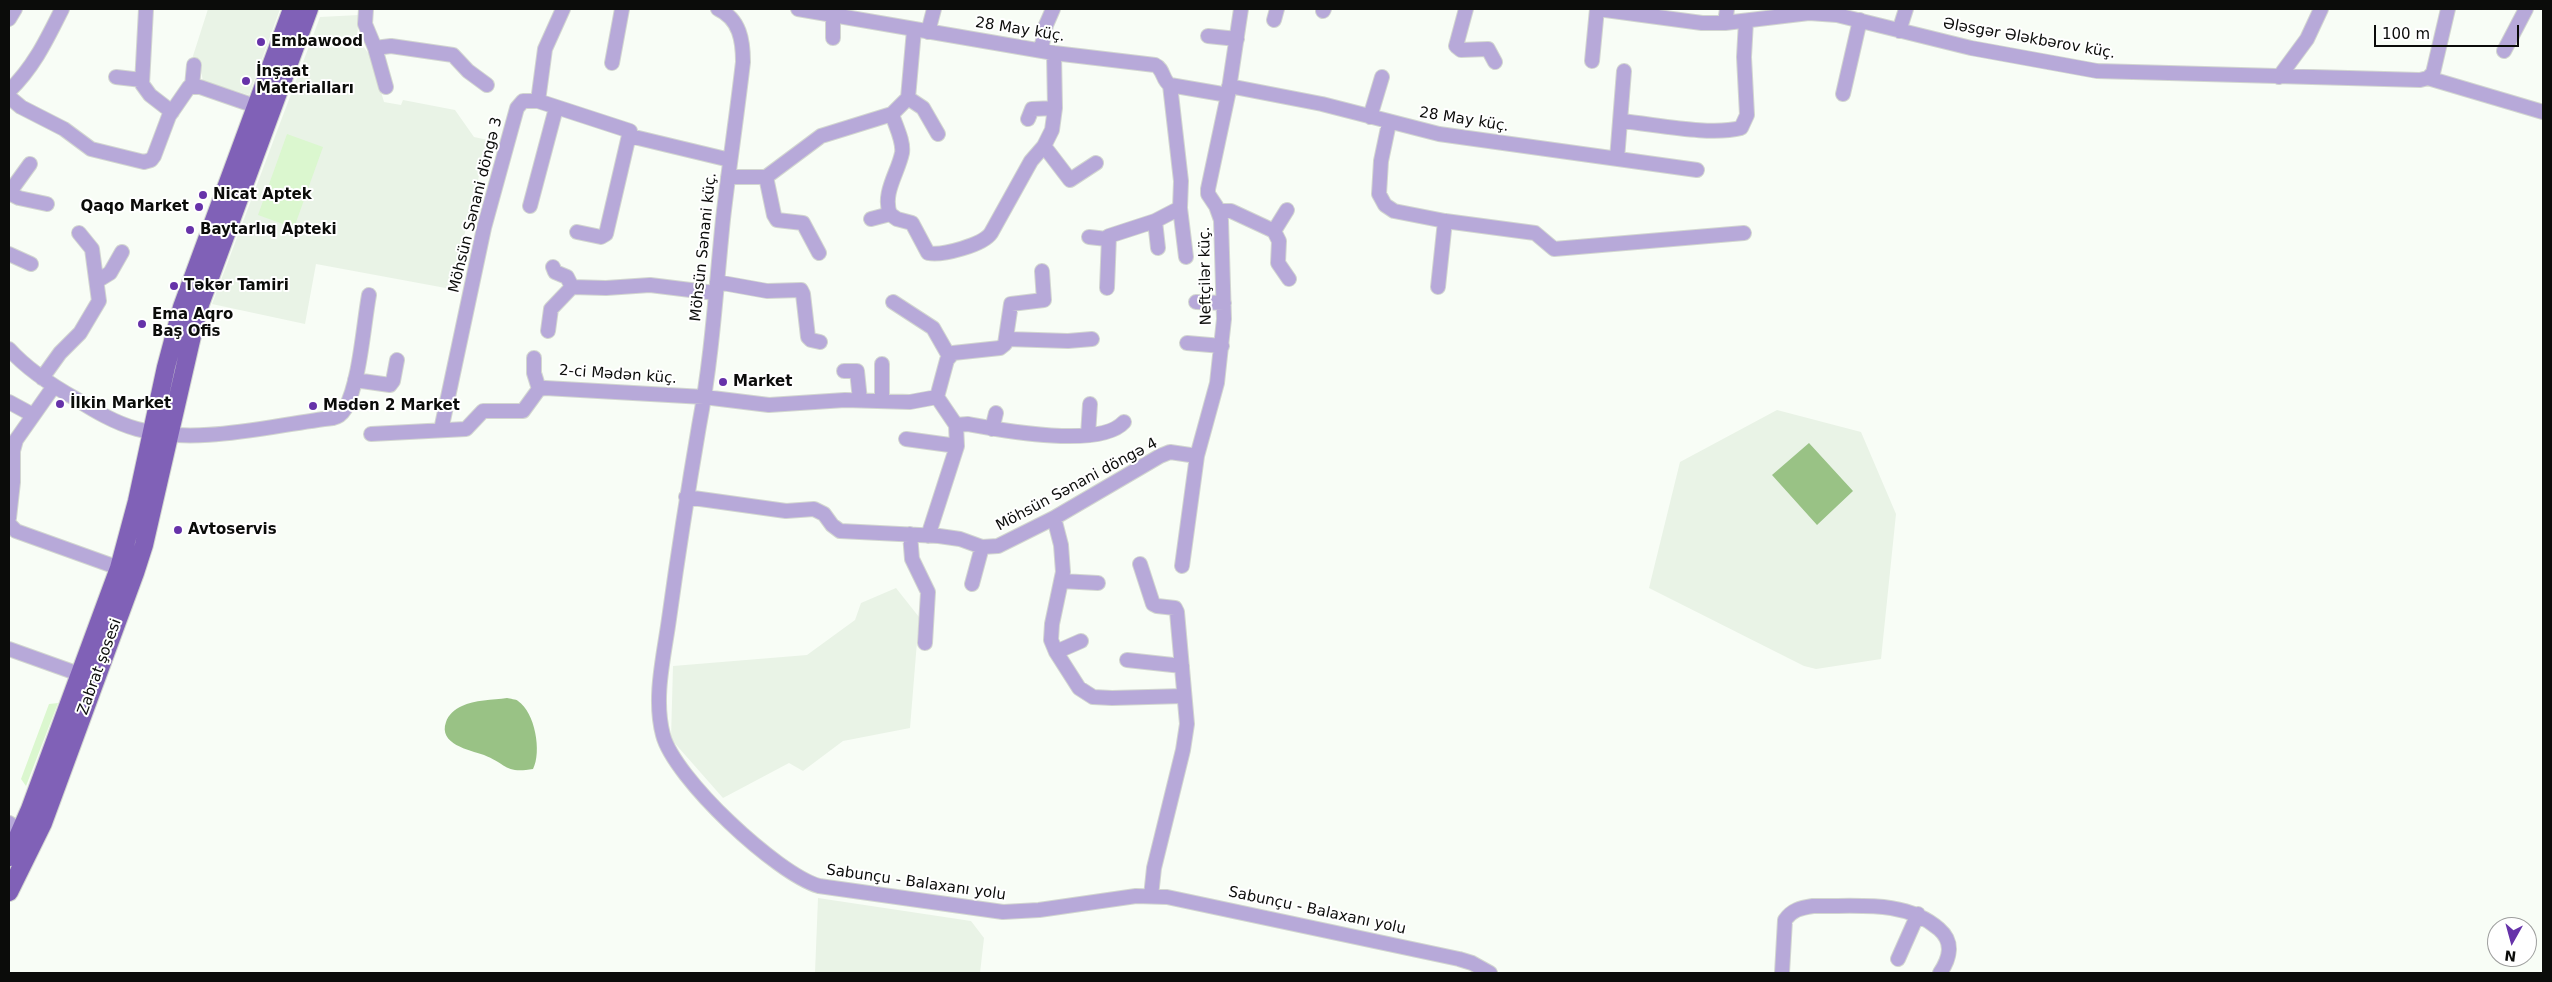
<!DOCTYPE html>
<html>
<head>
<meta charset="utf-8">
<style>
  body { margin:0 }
  #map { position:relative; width:2552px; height:982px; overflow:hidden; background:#f8fdf6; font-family:"DejaVu Sans",sans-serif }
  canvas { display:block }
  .frame { position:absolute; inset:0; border:10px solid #0b0c0a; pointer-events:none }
  .north { position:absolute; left:2487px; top:917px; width:50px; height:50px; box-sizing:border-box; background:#fff; border:1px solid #9d9e9d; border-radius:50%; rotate:187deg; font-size:14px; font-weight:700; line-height:20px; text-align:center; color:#0b0c0a }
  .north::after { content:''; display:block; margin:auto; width:18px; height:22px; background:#6632a9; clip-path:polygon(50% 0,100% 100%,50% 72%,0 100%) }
  .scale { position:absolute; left:2374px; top:25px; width:145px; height:22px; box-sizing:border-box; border:2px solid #0b0c0a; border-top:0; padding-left:6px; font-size:15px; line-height:18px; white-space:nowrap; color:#0b0c0a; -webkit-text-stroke:4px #fff; paint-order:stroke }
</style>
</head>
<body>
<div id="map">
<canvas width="2552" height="982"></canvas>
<div class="frame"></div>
<div class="north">N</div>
<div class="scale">100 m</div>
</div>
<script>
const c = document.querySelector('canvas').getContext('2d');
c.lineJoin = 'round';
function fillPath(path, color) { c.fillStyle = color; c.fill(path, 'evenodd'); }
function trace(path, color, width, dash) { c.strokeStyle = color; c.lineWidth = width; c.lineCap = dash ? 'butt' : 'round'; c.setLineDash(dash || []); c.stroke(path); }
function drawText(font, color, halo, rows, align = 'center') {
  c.font = font + ' "DejaVu Sans",sans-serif'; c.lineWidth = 4; c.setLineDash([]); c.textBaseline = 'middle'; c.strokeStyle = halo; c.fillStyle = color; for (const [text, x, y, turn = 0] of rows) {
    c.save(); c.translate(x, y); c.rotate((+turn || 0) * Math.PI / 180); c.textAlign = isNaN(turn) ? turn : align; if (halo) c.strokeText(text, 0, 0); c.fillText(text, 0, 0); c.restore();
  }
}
fillPath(new Path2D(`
  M208 9H280L249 95 203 81 199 61 192 59Z
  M359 15 357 38 371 57 384 102 401 105 403 100 455 110 474 137 488 140 451 289 316 264 305 324 212 304 320 17Z
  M1777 410 1861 432 1896 514 1881 659 1816 669 1804 666 1649 588 1680 462Z
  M896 588 919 617 910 728 843 741 803 771 789 763 723 798 671 739 673 666 807 655 855 620 861 603Z
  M818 898 971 921 984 938 980 973H815Z`), '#e9f3e6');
fillPath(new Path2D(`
  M287 134 323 147 294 228 258 215Z
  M58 703 26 786 21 779 49 704Z`), '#dbf7cf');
fillPath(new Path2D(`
  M1809 443 1853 491 1817 525 1772 475Z
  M507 698C510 699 516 699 518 701 535 712 542 752 533 769 505 774 507 764 484 755 469 750 438 744 446 722 448 715 455 709 462 706 474 700 493 700 507 698Z`), '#99c285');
const minor = new Path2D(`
  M146 9 142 84 150 95 172 112
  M366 9 365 24 375 48 391 46 453 55 468 71 487 85
  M718 9C740 19 743 41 743 62 737 114 729 167 723 219 716 288 712 358 699 426 688 490 678 554 669 619 664 656 653 698 663 735 674 778 777 874 819 886L1003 912 1039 910 1136 896 1167 897 1459 959 1472 963 1490 973
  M798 9 1054 53 1155 65C1164 69 1162 80 1170 85L1228 95
  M1466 9 1456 46 1461 50 1488 49 1495 62
  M1598 9 1702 23H1725L1809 13 1837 15 1971 48 2097 71 2420 80 2428 78 2433 73 2448 9
  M1323 11 1324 9
  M833 15V38
  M9 19 15 9
  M1274 20 1277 9
  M1725 23 1727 9
  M1899 31 1906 9
  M928 32 934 9
  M1208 36 1237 39
  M375 48 386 87
  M1041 50 1046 25 1053 9
  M2504 51 2526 9
  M1592 61 1597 9
  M612 63 622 9
  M116 77 142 80
  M2279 77 2307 39 2321 9
  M2428 78 2543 112
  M192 86 194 65
  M1229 86 1322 104 1439 134 1697 170
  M9 91C34 67 47 39 62 9
  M1843 94 1860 20
  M9 97 21 107 64 129 91 149 144 162 151 160 154 156 169 116 189 87H200L255 106
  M908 98 923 108 938 134
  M538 101 630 131 606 234 601 237 577 232
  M892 114 908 98 914 30
  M1370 117 1382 77
  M1028 119 1032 109 1055 108
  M1621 121C1655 124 1709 136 1741 128L1747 115 1744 57 1746 21
  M1389 123 1381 161 1379 194 1385 205 1394 211 1445 221 1535 233 1554 249 1744 233
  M630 136 730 160
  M1044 146 1070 180 1096 163
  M1617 159 1624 71
  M728 177H766L821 136 892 114C895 125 904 141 902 153 898 173 882 193 890 214L897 219 912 223 928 253C942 256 983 245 991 233L1031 161 1044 146 1052 130 1055 108 1054 53
  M766 177 774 215 777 220 803 223 819 253
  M9 193 19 198 47 204
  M9 193 30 164
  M530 206 556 108
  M1180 208 1186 257
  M1219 211H1231L1274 231 1279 241 1278 263 1289 279
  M871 219 890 214
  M1155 221 1158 248
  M1274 231 1287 210
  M1089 237 1107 239
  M9 254 31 264
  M553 267 555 272 567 277 572 287
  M97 281 110 273 122 252
  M717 282 767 291 801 290 803 294 808 337 811 340 820 342
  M1438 287 1445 221
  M1107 288 1109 236 1155 221 1180 208 1181 181 1170 85
  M893 302 933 328 949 356
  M1196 302 1224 303
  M548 331 551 309 572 287 606 288 650 285 715 293
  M1007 339 1068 341 1092 339
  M1187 343 1222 346
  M9 349C28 370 51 385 76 399 95 411 115 423 137 429 198 446 271 425 333 418 339 417 342 414 345 409 360 381 363 328 369 295
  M534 358V373L539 389
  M882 364V401
  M844 371H857L860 400
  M42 378 60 353 80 333 99 301 92 249 79 233
  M355 380 390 385 393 381 397 360
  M9 402 33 415
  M956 425 968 424C1001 430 1100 449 1124 422
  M992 429 996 413
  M441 430 484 228 517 108 523 101H538L545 49 563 9
  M371 434 466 429 483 411H523L539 389 545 388 704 397 769 405 845 400 910 402 937 397
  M1088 435 1090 404
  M906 439 957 446
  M686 497 786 511 814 509 824 514 832 525 840 531 939 536 960 539 982 547 998 546 1054 518 1160 456 1170 452 1197 456
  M9 518 13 482V451L16 440 54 386
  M1054 518 1061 545 1063 572 1052 624 1051 640 1056 652 1079 688 1093 697 1112 698 1184 696
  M9 524 16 531 119 568
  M910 534 912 559 928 592 925 643
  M928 536 957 446 956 425 937 397 947 360 953 353 1000 348 1005 344 1011 304 1044 300 1042 271
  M1140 564 1153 604 1157 606 1175 608 1177 612 1187 724 1183 750 1154 868 1151 896
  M1182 566 1197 456 1217 383 1224 319 1221 220 1216 206 1208 194V189L1228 95 1241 9
  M1061 581 1098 583
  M972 584 982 547
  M9 649 79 674
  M1056 652 1081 641
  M1127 660 1182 666
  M9 823 21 831
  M1898 959 1918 914
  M1782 973 1785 920C1792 910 1800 908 1813 906 1855 907 1905 899 1939 929 1954 942 1950 958 1940 973`);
const major = new Path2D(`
  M9 857 30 809 119 568 137 501 166 367 182 307 292 9
  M9 892 43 823 135 573 144 545 198 310 309 9`);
trace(minor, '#d2d6d0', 16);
trace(major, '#d2d6d0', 20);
trace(minor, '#b7a9d9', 14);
trace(major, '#8061b7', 18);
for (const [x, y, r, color] of [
  [261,42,5,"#6632a9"],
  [246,81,5,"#6632a9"],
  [203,195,5,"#6632a9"],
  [199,207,5,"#6632a9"],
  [190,230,5,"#6632a9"],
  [174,286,5,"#6632a9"],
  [142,324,5,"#6632a9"],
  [723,382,5,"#6632a9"],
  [60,404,5,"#6632a9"],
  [313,406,5,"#6632a9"],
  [178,530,5,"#6632a9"]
]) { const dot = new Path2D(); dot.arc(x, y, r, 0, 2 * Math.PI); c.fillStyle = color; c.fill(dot); trace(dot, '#fff', 2); }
drawText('15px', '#0b0c0a', '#fff', [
  ["28 May küç.",1020,30,9],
  ["Ələsgər Ələkbərov küç.",2029,39,10],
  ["28 May küç.",1464,120,9],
  ["Möhsün Sənani döngə 3",476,205,-76],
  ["Möhsün Sənani küç.",704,247,-84],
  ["Neftçilər küç.",1206,276,-91],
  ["2-ci Mədən küç.",618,375,4],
  ["Möhsün Sənani döngə 4",1077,485,-28],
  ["Zabrat şosesi",100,667,-70],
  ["Sabunçu - Balaxanı yolu",916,883,8],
  ["Sabunçu - Balaxanı yolu",1317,911,12]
]);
drawText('bold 15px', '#0b0c0a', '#fff', [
  ["Embawood",271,42],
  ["İnşaat",256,72],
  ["Materialları",256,89],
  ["Nicat Aptek",213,195],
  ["Qaqo Market",189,207,"right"],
  ["Baytarlıq Apteki",200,230],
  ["Təkər Tamiri",184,286],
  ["Ema Aqro",152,315],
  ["Baş Ofis",152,332],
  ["Market",733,382],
  ["İlkin Market",70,404],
  ["Mədən 2 Market",323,406],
  ["Avtoservis",188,530]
], 'left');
</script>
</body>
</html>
